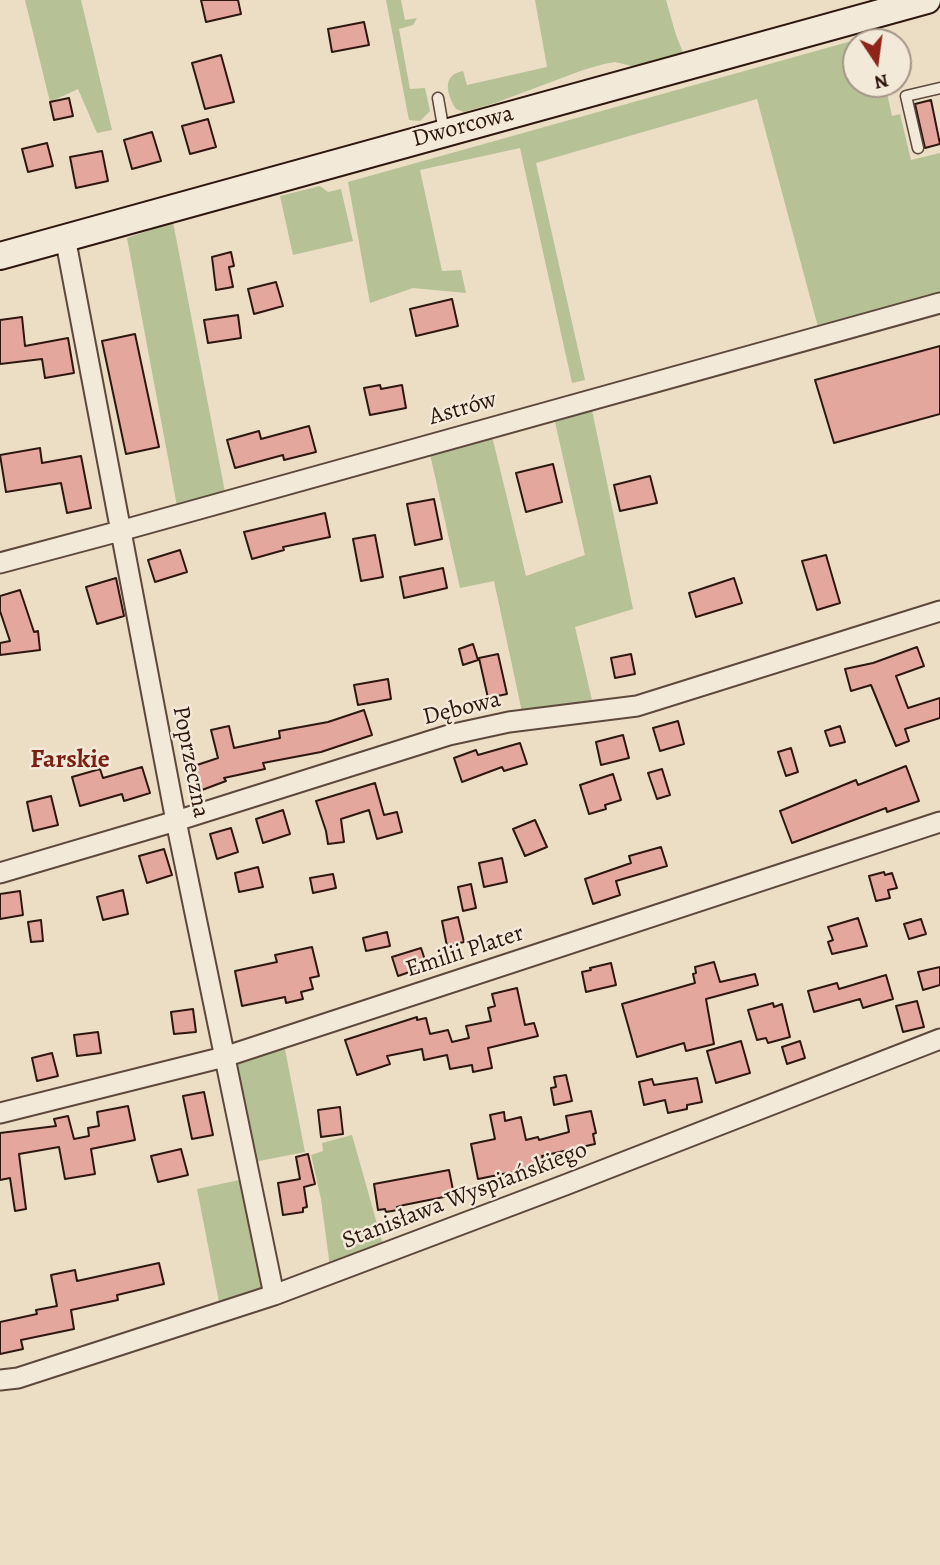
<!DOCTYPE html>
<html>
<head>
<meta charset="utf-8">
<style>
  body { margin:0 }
  #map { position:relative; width:940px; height:1565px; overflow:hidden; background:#ecddc5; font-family:Alegreya,serif }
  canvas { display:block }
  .north { position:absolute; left:842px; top:28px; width:70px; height:70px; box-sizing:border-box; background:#f3e9d9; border:2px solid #a49588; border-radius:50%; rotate:167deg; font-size:19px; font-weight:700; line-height:28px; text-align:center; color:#2d170f }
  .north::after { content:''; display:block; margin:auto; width:24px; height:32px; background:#8f2418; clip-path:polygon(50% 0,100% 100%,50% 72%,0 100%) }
</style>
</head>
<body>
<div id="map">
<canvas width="940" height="1565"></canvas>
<div class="north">N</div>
</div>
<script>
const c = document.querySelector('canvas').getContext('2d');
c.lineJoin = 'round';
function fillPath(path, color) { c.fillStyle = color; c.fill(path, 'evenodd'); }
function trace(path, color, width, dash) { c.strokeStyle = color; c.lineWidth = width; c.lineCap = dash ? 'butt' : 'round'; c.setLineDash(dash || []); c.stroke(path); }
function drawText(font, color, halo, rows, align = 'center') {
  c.font = font + ' Alegreya,serif'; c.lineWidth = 5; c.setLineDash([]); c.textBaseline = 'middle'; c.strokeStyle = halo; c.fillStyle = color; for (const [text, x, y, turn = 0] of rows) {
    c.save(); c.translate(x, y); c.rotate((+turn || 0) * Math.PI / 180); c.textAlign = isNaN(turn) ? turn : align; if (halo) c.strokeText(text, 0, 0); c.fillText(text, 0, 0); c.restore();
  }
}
fillPath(new Path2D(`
  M25 0H81L112 130 97 133 78 89 50 102Z
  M386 0H401L405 20 417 18 413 25 399 29 410 89 425 88 430 111 420 121 409 120Z
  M535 0H666L676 35 684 55 636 67 615 62 604 64 583 70 495 103 464 112 456 109C447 95 441 75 463 71L467 85 547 67Z
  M873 35 875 42H856V84H885L892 116 900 114 911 160 940 153V296L818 327 757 99 536 163 585 380 572 383 520 148 420 170 442 271 461 270 466 293 413 288 370 303 348 182Z
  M320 186 328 192 341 189 353 241 293 255 280 196Z
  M173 222 225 492 177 506 127 238Z
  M592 410 633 609 575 627 592 700 522 712 494 581 460 588 430 454 491 432 526 576 585 555 555 422Z
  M284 1044 305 1152 254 1162 236 1069 238 1060Z
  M352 1135 385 1252 330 1267 321 1199 311 1155 323 1151 322 1143Z
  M244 1179 268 1293 220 1307 197 1189Z`), '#b6c196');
const building = new Path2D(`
  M201 0H238L241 14 206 22Z
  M364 22 369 45 332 52 328 29Z
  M221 55 234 102 205 109 192 63Z
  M69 98 73 116 54 120 50 102Z
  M931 100 940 144 925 148 915 104Z
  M208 119 216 147 190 154 182 126Z
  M152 132 161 161 132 169 124 140Z
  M47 143 53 166 28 172 22 149Z
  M102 151 108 181 76 188 70 157Z
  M231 252 234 266 229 267 233 287 216 290 212 257Z
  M276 282 283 306 254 314 248 289Z
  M452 299 458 326 416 336 410 309Z
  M238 315 241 338 208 343 204 320Z
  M22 317 25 346 68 338 74 373 45 378 42 359 0 364V320Z
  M135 334 159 447 126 454 102 341Z
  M940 346V414L834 443 815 380Z
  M380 385 381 389 402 385 406 408 370 415 364 388Z
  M309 426 316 452 284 460 283 455 235 468 227 440 259 431 261 439Z
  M40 448 42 463 81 456 91 508 67 513 61 483 6 492 0 455Z
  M553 464 562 502 526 512 516 473Z
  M650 476 657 503 620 511 614 485Z
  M434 499 442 539 415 545 407 504Z
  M325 513 330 537 283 547 284 550 252 559 244 532Z
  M375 535 383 577 361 581 353 539Z
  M180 550 187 572 155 582 148 560Z
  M826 555 840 603 817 610 802 561Z
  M443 568 447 588 404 598 400 577Z
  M116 578 124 616 97 624 86 587Z
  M734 578 742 603 696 617 689 593Z
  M20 590 34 632 38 631 40 650 0 655V643L10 641 0 611V596Z
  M473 644 478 660 463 665 459 649Z
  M917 647 924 666 896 676 908 708 940 698V718L905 729 909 741 896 746 871 685 851 691 845 669 873 663Z
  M498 654 507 694 488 698 479 658Z
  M631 654 635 674 615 678 611 658Z
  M388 679 391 699 358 705 354 685Z
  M364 710 372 735 321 752 263 763 265 769 224 778 226 781 202 790 194 766 218 758 211 730 229 726 234 748 280 738 279 731 328 722Z
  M678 721 684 744 660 751 653 728Z
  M840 726 845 742 830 746 825 731Z
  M623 735 629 758 601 765 596 742Z
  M520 743 527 764 504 771 502 767 462 782 454 758 476 750 478 755Z
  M791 748 798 772 786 776 778 752Z
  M906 766 919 801 887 812 886 808 792 843 780 811 856 780 858 785Z
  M142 767 150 793 124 801 122 794 80 806 72 777 100 769 103 778Z
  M662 769 670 795 657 799 648 773Z
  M613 774 621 800 605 805 606 809 589 814 580 785Z
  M375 783 384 815 397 812 402 832 377 839 369 810 341 819 344 842 328 844 326 831 316 801Z
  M51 796 58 825 33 831 27 802Z
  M283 810 290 834 263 843 256 819Z
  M535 820 547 847 525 856 513 829Z
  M231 828 238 852 217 859 210 834Z
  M661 847 667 866 616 881 620 895 593 904 585 879 631 863 629 856Z
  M164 849 172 875 147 883 139 856Z
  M502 858 507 882 484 887 479 863Z
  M258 867 263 887 239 892 235 873Z
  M884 872 885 875 892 873 897 888 888 890 890 898 876 901 869 876Z
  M333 874 336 888 313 893 310 878Z
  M471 884 476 908 463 911 458 887Z
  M123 890 128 914 103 920 97 897Z
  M20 891 23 915 0 919V894Z
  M458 917 464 942 447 946 442 921Z
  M858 918 867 946 832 954 828 942 833 940 828 927Z
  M921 919 926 934 909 939 904 924Z
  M41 920 43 941 31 942 28 922Z
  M387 932 390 946 366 951 363 938Z
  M312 947 319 976 310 978 313 989 301 992 303 999 286 1003 285 997 242 1006 235 971 277 962 275 955Z
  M421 948 427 966 398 976 392 957Z
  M714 962 720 982 755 974 758 985 706 999 714 1044 686 1051 684 1043 637 1057 622 1004 695 983 693 974 696 973 695 967Z
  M611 963 616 985 586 992 582 972 591 970 590 968Z
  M940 967V985L923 990 918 972Z
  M886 975 893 999 863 1008 860 999 814 1012 808 991 837 983 839 989Z
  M517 988 525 1025 534 1023 538 1036 488 1048 492 1068 473 1072 472 1065 450 1069 447 1055 424 1060 422 1049 387 1056 390 1064 357 1075 345 1040 417 1017V1020L426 1018 430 1034 448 1030 452 1042 469 1038 466 1026 491 1021 488 1008 495 1006 492 994Z
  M917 1001 924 1027 903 1032 896 1006Z
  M773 1003 774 1007 782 1004 790 1037 768 1043 766 1038 757 1040 748 1010Z
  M193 1009 196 1032 174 1034 171 1012Z
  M98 1032 101 1053 77 1056 74 1035Z
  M741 1041 750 1073 716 1083 707 1051Z
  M800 1041 805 1058 787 1064 782 1047Z
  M52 1053 58 1076 37 1081 32 1058Z
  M566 1075 572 1101 554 1105 551 1088 556 1087 554 1077Z
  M697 1078 702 1102 687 1105V1109L668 1113 665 1100 644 1105 639 1082 652 1079 654 1085Z
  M204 1092 213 1135 192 1139 183 1096Z
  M128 1106 135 1140 91 1149 95 1174 65 1179 59 1147 19 1154 26 1209 15 1211 10 1178 0 1180V1133L56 1126 54 1119 68 1116 74 1139 89 1136 88 1128 99 1126 97 1112Z
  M340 1107 343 1134 321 1137 318 1110Z
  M591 1111 596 1133 593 1134 595 1144 542 1156 544 1163 518 1171 478 1179 471 1144 495 1139 490 1115 504 1112 505 1121 521 1117 526 1140 538 1137 539 1140 569 1132 566 1116Z
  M181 1149 188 1175 158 1182 151 1156Z
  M308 1154 315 1184 304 1187 307 1207 303 1208V1212L283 1215 278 1183 300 1179 296 1157Z
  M449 1170 454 1195 404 1205 397 1207 398 1210 386 1212 385 1209 378 1210 374 1184Z
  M159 1263 164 1284 117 1295 118 1300 71 1310 74 1329 21 1340 23 1349 0 1354V1322L37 1314 36 1310 57 1306 51 1275 75 1270 77 1281Z`);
fillPath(building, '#e4a79d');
trace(building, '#2d170f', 2);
const service = new Path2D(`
  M438 98 444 132
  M918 148 906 96 940 88`);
const minor = new Path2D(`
  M65 237 176 821 274 1295
  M0 563 120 531 940 303
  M0 873 176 821 449 735 509 722 637 706 940 611
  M0 1113 224 1057 940 822
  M0 1380 18 1378 274 1295 565 1185 940 1039`);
const secondary = new Path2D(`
  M0 256 927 0`);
trace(service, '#5d483c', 13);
trace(minor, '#5d483c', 23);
trace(secondary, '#2d170f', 30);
trace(service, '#f3e9d9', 10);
trace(minor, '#f3e9d9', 19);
trace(secondary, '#f3e9d9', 26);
drawText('24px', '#2d170f', '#f3e9d9', [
  ["Dworcowa",463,127,-15],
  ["Astrów",463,409,-16],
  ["Dębowa",462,709,-14],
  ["Poprzeczna",190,762,79],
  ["Emilii Plater",465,952,-18],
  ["Stanisława Wyspiańskiego",465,1196,-21]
]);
drawText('bold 26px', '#7a1f14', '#f3e9d9', [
  ["Farskie",70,761]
]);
</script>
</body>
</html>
